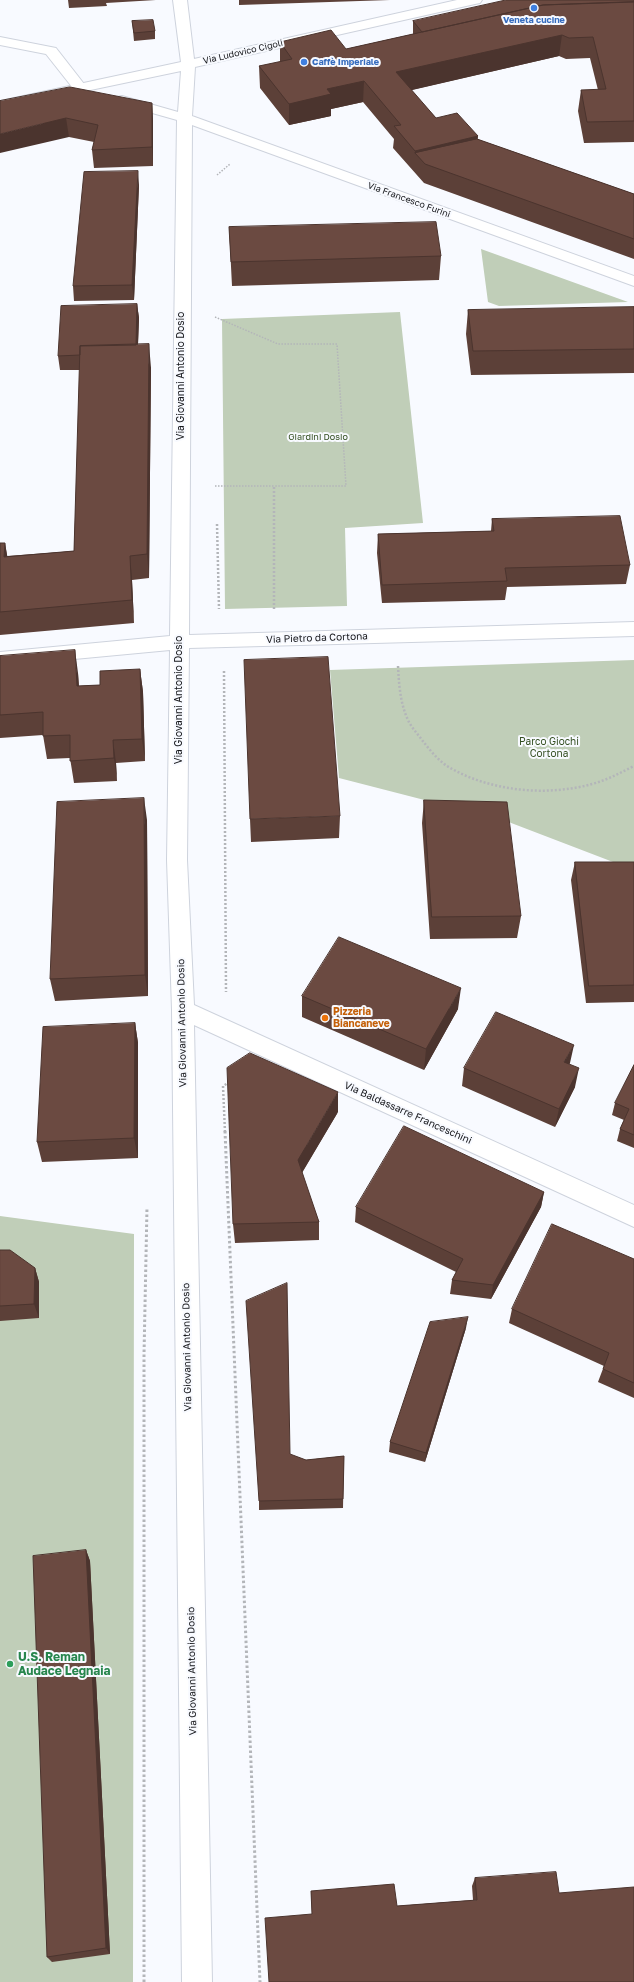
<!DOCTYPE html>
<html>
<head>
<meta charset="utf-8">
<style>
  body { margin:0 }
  canvas { display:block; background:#f8faff }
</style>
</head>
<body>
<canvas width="634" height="1982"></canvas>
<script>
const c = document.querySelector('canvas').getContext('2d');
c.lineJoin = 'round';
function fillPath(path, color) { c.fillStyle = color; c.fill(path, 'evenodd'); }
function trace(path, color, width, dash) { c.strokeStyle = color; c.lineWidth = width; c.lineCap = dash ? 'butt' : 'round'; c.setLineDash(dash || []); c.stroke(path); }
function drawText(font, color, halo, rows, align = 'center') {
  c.font = font + ' "Golos Text",sans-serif'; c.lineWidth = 4; c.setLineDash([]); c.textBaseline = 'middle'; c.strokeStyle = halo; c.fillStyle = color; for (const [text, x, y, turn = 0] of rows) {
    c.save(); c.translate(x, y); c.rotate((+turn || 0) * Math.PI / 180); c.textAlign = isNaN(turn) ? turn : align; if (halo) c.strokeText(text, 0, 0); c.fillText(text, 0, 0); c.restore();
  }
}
fillPath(new Path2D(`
  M481 249 628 302 499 306 488 302Z
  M400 312 423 523 345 528 347 606 225 609 222 319Z
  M634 660V870L506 821 339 778 330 670Z
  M0 1216 134 1234 133 1982H0Z`), '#c0ceb8');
const service = new Path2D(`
  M0 37 56 48 88 89 86 92H76L46 54 0 45Z`);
const minor = new Path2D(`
  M173 0H187L194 59 457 0H482L480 3 475 4 195 67 192 116 634 276V286L192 125 189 635 634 622V636L189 648 187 860 194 1005 634 1205V1227L194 1025 212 1982H182L172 1010 167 860 170 650 0 666V652L170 636 177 120 117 103 115 100 117 97 122 96 178 112 181 71 0 109V101L181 62Z`);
trace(service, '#ced3dd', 2);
trace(minor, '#ced3dd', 2);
trace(new Path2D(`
  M217 175 230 164
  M215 317 278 344H337L346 486H274
  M215 486H274V488`), '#b3b5b9', 1.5, [1.5, 1.5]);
trace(new Path2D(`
  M274 487V609
  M217 524 219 609
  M398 666C399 684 400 703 408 720 411 727 417 733 422 740 429 749 437 759 447 766 488 791 546 797 592 784 607 780 620 773 634 766
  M224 671 226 992
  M225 1132 223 1086 230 1082`), '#b3b5b9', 2.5, [2, 2]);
trace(new Path2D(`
  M225 1131 260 1982
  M144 1982V1355L147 1207`), '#b3b5b9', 3, [2.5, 2.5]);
fillPath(service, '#fff');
fillPath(minor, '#fff');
fillPath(new Path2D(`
  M68 0H156L106 3 107 6 69 8Z
  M239 0H390L239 5Z
  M634 0V142L584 143 578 111 581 90H598L590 58 566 59 559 56 411 90 436 118 478 136 477 139 634 194V259L424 183 393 148 394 139 363 102 331 109V116L289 125 260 88 259 66 280 62V42L346 49 413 34V21Z
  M132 21 155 31V39L134 41Z
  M0 101 152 103 153 122V166L94 168 92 150 94 142 69 137Z
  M139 185 134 300 74 301 73 286Z
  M229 227 441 256 439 280 232 286Z
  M137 304 139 318 138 345 151 368 149 578 132 580 134 623 0 635V543H5L7 556 74 551 80 370H60L58 356Z
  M634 307V373L471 375 466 334 468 310Z
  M492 519 630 565 626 584 507 587 505 600 382 603 377 553 378 534 491 531Z
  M0 656 78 673 79 686 100 685 140 669 143 692 145 761 116 763 117 781 74 783 70 758 47 759 43 735 0 738Z
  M424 800 521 916 517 938 430 939 422 823Z
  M340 816 339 838 251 842 250 819Z
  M147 820 148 996 55 1001 50 979Z
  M575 862H634V1002L586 1003 571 880Z
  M302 996 458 1009 424 1070 302 1017Z
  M135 1023 138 1043V1158L42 1162 37 1142Z
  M570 1063 569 1064 575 1087 555 1127 462 1086 464 1068Z
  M634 1065V1148L617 1141 620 1129 624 1120 612 1115 615 1103Z
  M338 1112 302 1173 319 1222V1240L235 1243 233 1224Z
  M544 1192 541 1207 491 1299 450 1294 452 1280 456 1272 355 1222 356 1207Z
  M0 1250 35 1268 39 1282V1318L0 1321Z
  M634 1259V1398L598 1382 604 1366 509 1323 512 1309Z
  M466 1328 425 1462 389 1452 390 1442Z
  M290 1455 306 1460 344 1456 343 1508 259 1510V1501Z
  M86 1550 90 1561 110 1954 52 1962 47 1957Z
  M475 1878 559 1893 312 1914 311 1891 397 1906 473 1900 472 1886Z`), '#5c4038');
fillPath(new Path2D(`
  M562 35 559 56 395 94 396 72Z
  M364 81 363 102 331 109V116L289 125V104L327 89Z
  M152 103 153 122V166L152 147Z
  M66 118 69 137 0 153V134Z
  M478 136 476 157 415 153V151Z
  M138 171 139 185 134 300 132 285Z
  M137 304 139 318 137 368 136 354Z
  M149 344 151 368 149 578 147 554Z
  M5 543 9 566 4 557Z
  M130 556 132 580 134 623 132 600Z
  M75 650 78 673 80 709 77 686Z
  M140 669 143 692 145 761 142 739Z
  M113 740 116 763 117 781 114 758Z
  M144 798 147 820 148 996 145 975Z
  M461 988 458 1009 424 1070 426 1049Z
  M135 1023 138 1043V1158L134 1138Z
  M574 1045 570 1063 560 1081 564 1062Z
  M579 1068 575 1087 555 1127 559 1109Z
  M338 1092V1112L298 1179V1160Z
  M544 1192 541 1207 491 1299 493 1285Z
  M35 1268 39 1282V1318L34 1304Z
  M468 1317 466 1328 425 1462 426 1453Z
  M86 1550 90 1561 110 1954 106 1948Z`), '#4b342e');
const building = new Path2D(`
  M506 0H634V2L543 5 422 32 413 21Z
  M634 2V121L587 122 581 90 606 89 593 37 569 38 562 35 396 72 436 118 457 113 478 136 415 151 394 126 401 125 364 81 327 89 331 94 289 104 259 66 292 59 280 42 331 30 346 49 543 5Z
  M153 20 155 31 134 33 132 21Z
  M70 87 152 103V147L92 150 98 125 66 118 0 134V101Z
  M477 139 634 194V239L425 164 415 153Z
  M138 171 132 285 73 286 84 172Z
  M436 222 441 256 231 262 229 227Z
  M137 304 136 345 80 346V355L58 356 61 306Z
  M634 307V349L473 351 468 310Z
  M149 344 147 554 130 556 132 600 0 612V543H5L4 557 74 551 80 346Z
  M620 516 630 565 505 568 507 581 382 585 378 534 494 531 492 519Z
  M75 650 77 686 100 685V671L140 669 142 739 113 740 114 758 70 761V735L43 736V712L0 715V656Z
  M328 657 340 816 250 819 244 660Z
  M144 798 145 975 50 979 57 802Z
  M424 800 507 802 521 916 432 917Z
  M575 862H634V985L589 986Z
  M339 937 461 988 426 1049 302 996Z
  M496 1012 574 1045 564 1062 579 1068 559 1109 464 1068Z
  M135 1023 134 1138 37 1142 43 1027Z
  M250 1053 338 1092 298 1160 319 1222 233 1224 227 1068Z
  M634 1065V1135L620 1129 629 1109 615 1103Z
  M404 1126 544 1192 493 1285 452 1280 463 1259 356 1207Z
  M552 1224 634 1259V1383L603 1369 609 1353 512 1309Z
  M0 1250H10L35 1268 34 1304 0 1306Z
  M287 1283 290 1454 306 1460 344 1456 343 1499 259 1501 246 1301Z
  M468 1317 426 1453 390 1442 430 1322Z
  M86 1550 106 1948 47 1957 33 1556Z
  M556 1872 559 1893 634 1887V1982H269L265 1918 312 1914 311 1891 394 1884 397 1906 477 1900 475 1878Z`);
fillPath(building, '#6b4a41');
trace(building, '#4b342e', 1);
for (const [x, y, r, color] of [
  [534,8,4,"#3f7fe0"],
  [304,62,4,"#3f7fe0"],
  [325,1018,4,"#e8710a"],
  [10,1664,4,"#2e9e5b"]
]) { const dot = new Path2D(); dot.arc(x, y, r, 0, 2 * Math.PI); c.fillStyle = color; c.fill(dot); trace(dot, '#f8faff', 1.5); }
drawText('bold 9px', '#366cbe', '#f8faff', [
  ["Veneta cucine",534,20],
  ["Caffè Imperiale",312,62,"left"]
]);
drawText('9px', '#141519', '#f8faff', [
  ["Via Ludovico Cigoli",243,52,-13],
  ["Via Francesco Furini",409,200,20]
]);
drawText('9px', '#344f22', '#f8faff', [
  ["Giardini Dosio",318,437]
]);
drawText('10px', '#141519', '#f8faff', [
  ["Via Giovanni Antonio Dosio",181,376,-90],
  ["Via Pietro da Cortona",317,638,-2],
  ["Via Giovanni Antonio Dosio",179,700,-90],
  ["Via Giovanni Antonio Dosio",182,1023,-91],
  ["Via Baldassarre Franceschini",408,1113,24],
  ["Via Giovanni Antonio Dosio",187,1347,-91],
  ["Via Giovanni Antonio Dosio",192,1671,-91]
]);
drawText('10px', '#344f22', '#f8faff', [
  ["Parco Giochi",549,742],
  ["Cortona",549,754]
]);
drawText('bold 10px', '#c56008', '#f8faff', [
  ["Pizzeria",333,1012],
  ["Biancaneve",333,1024]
], 'left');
drawText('bold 12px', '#27864d', '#f8faff', [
  ["U.S. Reman",18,1657],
  ["Audace Legnaia",18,1671]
], 'left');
</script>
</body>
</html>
